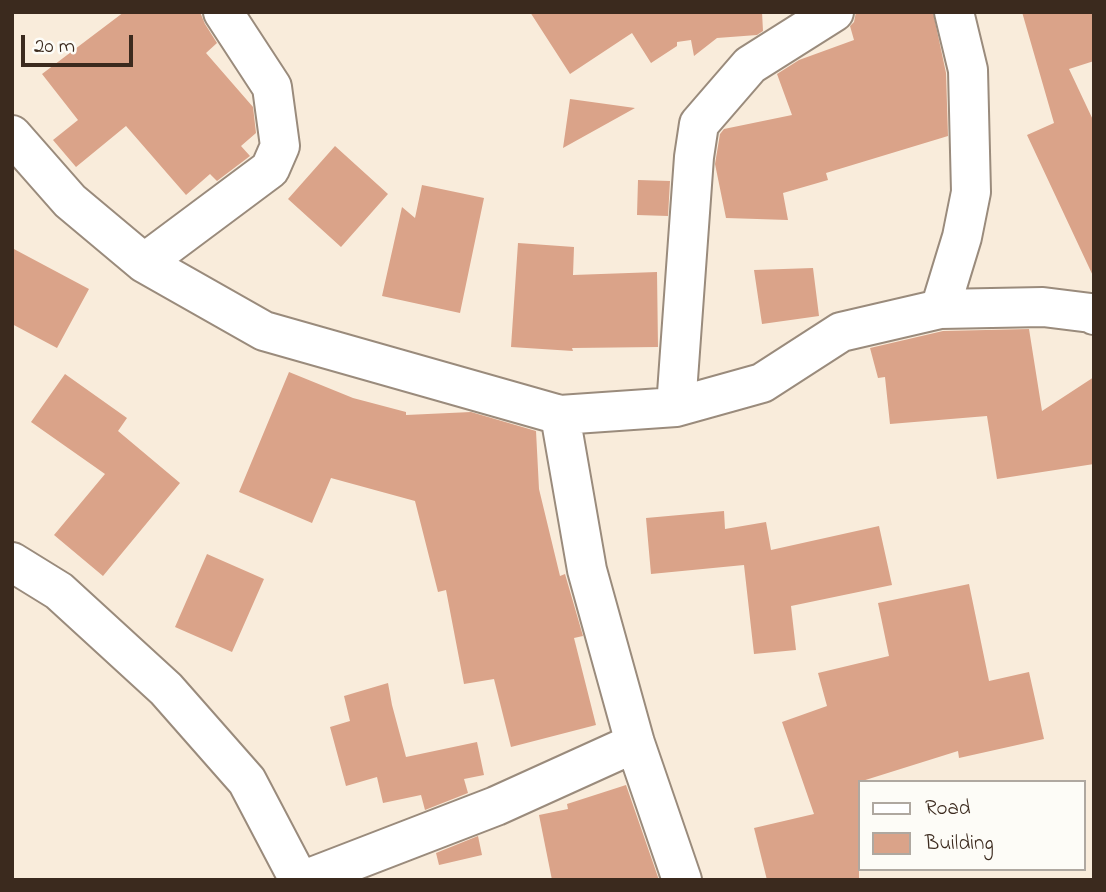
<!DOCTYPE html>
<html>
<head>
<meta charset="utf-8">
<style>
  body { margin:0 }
  #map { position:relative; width:1106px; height:892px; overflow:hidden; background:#f9ecdb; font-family:"Indie Flower",sans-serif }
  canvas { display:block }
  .frame { position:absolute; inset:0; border:14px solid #3b2a1e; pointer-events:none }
  .legend { position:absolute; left:858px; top:780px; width:228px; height:91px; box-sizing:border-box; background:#fdfcf7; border:2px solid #afa8a0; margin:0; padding:9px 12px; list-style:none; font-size:21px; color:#3b2a1e }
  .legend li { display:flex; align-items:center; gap:14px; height:35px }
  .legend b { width:35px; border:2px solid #afa8a0 }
  .scale { position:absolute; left:21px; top:35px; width:112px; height:32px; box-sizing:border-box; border:4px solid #3b2a1e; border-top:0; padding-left:9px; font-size:21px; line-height:24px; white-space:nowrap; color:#3b2a1e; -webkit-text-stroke:5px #fdfcf7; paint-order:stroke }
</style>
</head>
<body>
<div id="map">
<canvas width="1106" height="892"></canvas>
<div class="frame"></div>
<ul class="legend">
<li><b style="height:9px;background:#fff"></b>Road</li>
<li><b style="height:19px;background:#daa389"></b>Building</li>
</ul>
<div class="scale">20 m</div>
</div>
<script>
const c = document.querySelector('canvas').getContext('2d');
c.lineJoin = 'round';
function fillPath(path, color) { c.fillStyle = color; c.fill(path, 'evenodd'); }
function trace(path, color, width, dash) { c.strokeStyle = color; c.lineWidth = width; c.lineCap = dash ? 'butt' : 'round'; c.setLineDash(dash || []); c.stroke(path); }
fillPath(new Path2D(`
  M124 12H200L205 24 217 43 206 53 253 107 256 133 241 146 250 156 217 181 210 174 186 195 126 126 76 167 53 140 78 120 42 74Z
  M530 12H762L763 31 757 35 717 38 694 56 691 40 677 42V46L651 63 632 33 570 74Z
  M856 12H933L946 73 948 136 826 173 828 180 783 193 788 220 726 218 715 164 720 134 724 129 792 115 777 74 799 60 854 40 850 26 854 22Z
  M1022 12H1094V61L1069 69 1094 122V278L1027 135 1054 123Z
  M570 99 635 108 563 148Z
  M335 146 388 194 341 247 288 199Z
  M638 180 670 181 668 216 637 215Z
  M422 185 484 198 460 313 382 296 402 207 415 218Z
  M518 243 574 247 573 275 657 272 658 347 572 348 573 351 511 347Z
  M12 248 89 289 57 348 12 324Z
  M813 268 819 316 762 324 754 270Z
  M1029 329 1042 411 1094 377V464L997 479 987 416 890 424 885 377 878 378 870 348 943 331Z
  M289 372 353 398 406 412V415L471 412 536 431 539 489 560 576 565 574 583 636 574 638 596 725 511 747 494 679 464 684 446 590 438 592 415 501 331 478 312 523 239 492Z
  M65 374 127 418 118 431 180 483 103 576 54 535 105 474 31 422Z
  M724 511 725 529 766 522 771 550 879 526 892 585 791 606 796 650 754 654 744 565 651 574 646 518Z
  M207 554 264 579 232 652 175 627Z
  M969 584 989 681 1029 672 1044 739 959 758 958 751 859 782V880H767L754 828 814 814 782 722 827 706 818 673 889 656 878 603Z
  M388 683 392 705 406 757 477 742 484 775 464 779 468 793 425 810 421 795 383 803 377 777 346 786 330 727 350 721 344 696Z
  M626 785 659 880H552L539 815 568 809 567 804Z
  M478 836 482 855 439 865 436 853Z`), '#daa389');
const minor = new Path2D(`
  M12 135 70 201 144 263 264 331 560 415 676 407 762 383 841 332 940 309 1043 307 1091 313 1094 315
  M144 263 270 169 280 146 272 87 223 12
  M940 309 962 237 971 192 968 70 954 12
  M676 407 694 157 699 124 750 65 834 12
  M560 415 587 570 635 743 682 880
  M12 562 59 591 166 689 247 781 299 880
  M304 880 496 806 635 743`);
trace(minor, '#9a8b7c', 42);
trace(minor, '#fff', 38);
</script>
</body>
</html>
